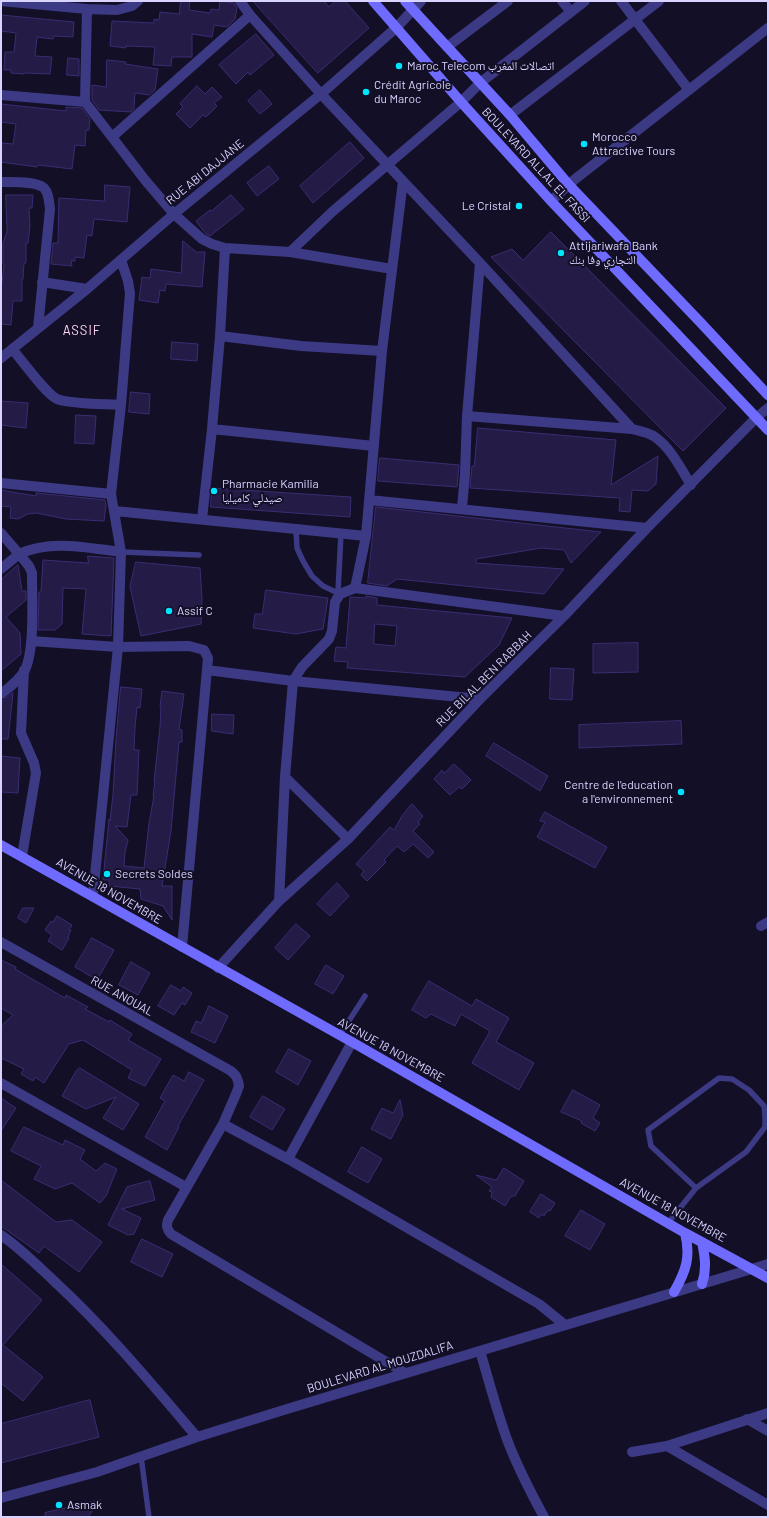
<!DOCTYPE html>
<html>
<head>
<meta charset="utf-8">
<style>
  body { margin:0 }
  #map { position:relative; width:769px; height:1518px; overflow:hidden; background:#130f26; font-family:Barlow,sans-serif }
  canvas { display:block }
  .frame { position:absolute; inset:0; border:2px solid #d9d4ff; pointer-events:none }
</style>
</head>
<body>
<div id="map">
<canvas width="769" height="1518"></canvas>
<div class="frame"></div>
</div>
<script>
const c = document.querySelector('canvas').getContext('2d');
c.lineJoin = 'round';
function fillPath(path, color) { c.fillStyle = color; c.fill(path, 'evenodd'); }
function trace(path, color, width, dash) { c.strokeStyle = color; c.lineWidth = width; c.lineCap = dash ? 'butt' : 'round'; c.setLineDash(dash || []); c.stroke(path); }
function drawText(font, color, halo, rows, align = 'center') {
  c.font = font + ' Barlow,"Noto Naskh Arabic",sans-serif'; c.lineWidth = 4; c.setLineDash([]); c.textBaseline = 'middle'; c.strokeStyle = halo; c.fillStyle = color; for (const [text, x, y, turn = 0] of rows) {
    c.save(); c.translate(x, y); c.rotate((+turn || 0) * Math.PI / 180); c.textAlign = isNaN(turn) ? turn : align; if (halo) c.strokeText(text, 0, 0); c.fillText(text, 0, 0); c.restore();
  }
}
const building = new Path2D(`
  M181 1H190L189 10 210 13 211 9 219 10 220 1 234 3 237 8 235 19 227 27 214 25 212 37 192 34V57H172L171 66 153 65 155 47 126 46V48L110 46 112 21 154 23V19L159 20 160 12 179 14Z
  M253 1H324L329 7 336 1H345L369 28 318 73Z
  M1 15 74 22 73 37 54 36 53 39 37 37 35 56 52 57 50 74 24 73V74L11 73V70H4L5 52H14L16 33 1 31Z
  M256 34 274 55 250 75 248 72 236 84 219 65Z
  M68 58 79 59V76L67 75Z
  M107 60 126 62 125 64 158 69 155 90 149 95 135 93 134 109 131 112 99 110 92 100V85L106 87Z
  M197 86 205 94 212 87 222 97 214 103 217 106 206 117 203 115 190 128 176 114 183 107 180 104Z
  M260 90 272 104 260 114 248 101Z
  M1 104 66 111V107L82 108 90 119 89 130H86L85 146 75 145 72 169 38 165 37 167 1 162 2 143 13 144 16 124 1 122Z
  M350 142 364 158 313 203 300 186Z
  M269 166 279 179 257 196 247 183Z
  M105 185 130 187 127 222 94 219 92 236 87 235 84 258 75 257V261H71L72 266 51 264 53 243H58L59 198 104 201Z
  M6 195H33L32 208H29L30 226 28 243H26V263H24L23 279H22V301H13L11 325 1 324V283H2L4 264H3V243L7 232Z
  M231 195 244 209 210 236 206 234 196 221 210 210 211 211Z
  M551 232 726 408 683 451 491 257 512 249 523 260Z
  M183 241 196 252H205L202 287 166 284 165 291 160 290 158 303 139 300 142 277 150 278 151 269 181 273Z
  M172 342 198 344 197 361 171 359Z
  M131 392 150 394 149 414 129 412Z
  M1 401 28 403 26 428 1 425Z
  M76 415 96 416 94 444 75 443Z
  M478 428 616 440 611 485 658 456 656 484 648 491 632 490 630 512 619 511 620 498 470 488 472 466H474Z
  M380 458 459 465 457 487 378 481Z
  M212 488 351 497 350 517 211 507Z
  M1 490 36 496V493L105 500 106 506 104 521 66 519 36 513 28 514 18 519 10 518 11 507 1 506Z
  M376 507 395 509 601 532 571 563 564 550 541 548 476 559V563L564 569 544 594 397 579 387 586 368 583Z
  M88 556 114 558 111 636 82 634 86 589 63 588 62 624 55 630H38L39 592H41L43 560 88 563Z
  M136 562 200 568 202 598 201 624 141 636 130 587Z
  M18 565 22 591H26V600L6 617 20 633 21 654 1 671V580Z
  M266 590 328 598 323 629 296 634 253 628 255 614H262Z
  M366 596 377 598V605L512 618 499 645 465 677 347 668 348 662 334 661 336 647 346 648 350 597 366 598ZM375 624 397 626 395 646 374 644Z
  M638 643V672L593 673V644Z
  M551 668 574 669 572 700 550 699Z
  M121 687 142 689 140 708 137 707 135 728 134 750H139L137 795H131L127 827 115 826 128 840 125 853 124 866 144 868 149 823 154 796H153L155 781H154L160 727 161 707H160L162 691 184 694 179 729 182 730V742H179L171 831 162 886H172V920L163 906 141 899 140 889 109 886V880H103L109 819 110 821 113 795 116 740Z
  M13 693 8 739H1V702Z
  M212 714 234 715 233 734 212 731Z
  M681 721 682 744 579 748V725Z
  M494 743 548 776 540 791 486 756Z
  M1 756 20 758 18 793 1 792Z
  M454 764 471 780 462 789 459 787 450 795 434 779 442 770 444 773Z
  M412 804 423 816 418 822 420 824 413 831 434 852 428 858 413 844 404 852 397 846 384 860 386 862 367 881 361 875 364 871 356 864 390 827 394 830 402 816Z
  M545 812 607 847 595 868 537 837 545 822 540 821Z
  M337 883 349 896 330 916 317 904Z
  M23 908H34L26 923 18 918Z
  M57 916 72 925 69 930H71L68 937 69 938 62 950 48 941 52 935 45 930 51 921 53 922Z
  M296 924 310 936 288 960 275 948Z
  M92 938 114 950 97 980 75 967Z
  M1 960 16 967 15 969 65 998 66 995 88 1007 85 1009 109 1022 110 1020 132 1034 128 1040 161 1059 145 1086 128 1078 132 1070 83 1040 69 1044 44 1083 35 1077 33 1081 21 1074 24 1069 1 1058V1026L13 1015 1 1008Z
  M131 962 150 973 138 995 119 985Z
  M326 965 344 976 333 994 315 984Z
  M429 981 472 1006 476 999 509 1018 496 1042 534 1063 519 1090 472 1063 490 1031 461 1014 455 1026 431 1014 426 1018 412 1010Z
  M171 985 181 991 183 987 192 993 185 1005 182 1003 174 1015 158 1006Z
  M209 1006 228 1016 215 1043 191 1032 196 1021 201 1023Z
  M289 1049 311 1061 298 1085 276 1072Z
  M80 1068 139 1104 123 1130 103 1118 116 1097 86 1109 62 1096 76 1071Z
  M189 1072 204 1080 178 1126 179 1127 167 1150 145 1137 165 1101 160 1098 173 1075 184 1081Z
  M573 1090 600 1105 593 1118 600 1123 595 1131 581 1123 582 1121 561 1112Z
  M263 1096 285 1109 272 1130 250 1117Z
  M1 1098 16 1108 1 1131Z
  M400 1100 403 1115 391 1139 371 1129 382 1108 393 1113Z
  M24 1127 63 1145 65 1140 85 1150 80 1159 96 1171 105 1163 117 1169 106 1196 100 1203 72 1183 55 1189 34 1179 41 1166 11 1151Z
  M362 1147 382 1159 368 1183 348 1172Z
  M504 1168 524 1181 515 1196H511L505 1206 491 1197 492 1192 489 1191 492 1187 476 1175 496 1180Z
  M1 1180 56 1222 72 1220 102 1242 79 1272 44 1246 39 1253 1 1226Z
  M150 1181 155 1200 122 1209 141 1218 134 1234 128 1235 108 1225 127 1187Z
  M541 1194 555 1203 550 1211 548 1210 544 1216 541 1214 539 1218 530 1212Z
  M581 1210 605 1224 590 1250 565 1236Z
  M142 1239 173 1254 162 1277 131 1262Z
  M1 1264 42 1300 3 1345 43 1377 23 1401 1 1383Z
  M90 1400 99 1437 1 1463V1424Z
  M100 1500 88 1517H45V1513Z`);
fillPath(building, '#241b47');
trace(building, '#3b2d73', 1);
trace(new Path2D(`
  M296 529 297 548 303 561 312 576 323 586 340 594
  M121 552 199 555
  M338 592 341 533
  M339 1036 365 996
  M719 1078 732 1079 749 1090 764 1106 765 1116V1127L746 1152 696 1188 651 1146 648 1130Z
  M668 1223 696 1188
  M141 1456 149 1517`), '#3d3a85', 5.5);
trace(new Path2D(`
  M1 1 87 9 117 10 132 6 138 1
  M240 1 250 15 321 94 480 263 632 429
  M562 1 570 11
  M621 1 689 90
  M87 9 85 102 145 180 174 214 202 239 212 244 225 248 290 252 392 269
  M447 47 508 1
  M1 95 85 102
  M510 115 659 1
  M112 137 250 15
  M1 182C12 182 36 181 44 188 49 193 49 202 50 209L38 328
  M551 201 574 180 768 28
  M290 252 332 212 461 102 480 83 585 1
  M42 282 87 289
  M220 336 301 346 382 351
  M12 349C22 360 45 393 57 399 67 404 107 404 121 405
  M1 358 87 289 174 214 321 94 397 27 421 1
  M467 416 632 429C640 431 648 432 655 437 671 448 681 469 691 485
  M212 429 374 446
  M1 483 111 494
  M369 500 647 528
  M462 508 465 474 467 416 480 263
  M115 511 366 536
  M202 519 212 429 220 336 225 248
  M1 533 19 554C51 539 88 548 121 552
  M1 569 19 554 29 566 32 573C32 598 35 649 25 670 20 679 9 688 1 694
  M355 588 366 536 382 351 403 181
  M31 641 118 647 189 646 204 650 208 658 182 947
  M207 670 293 681 480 699
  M285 777 348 839
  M22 856 36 773 34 763 21 733 24 670
  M93 895 118 647 121 552 111 494 121 405 130 293 128 281 121 260
  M279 901 285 777 293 681 302 667 329 639 332 631 335 602 340 594 355 588 564 616
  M761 926 768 922
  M1 942 231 1071 236 1076 238 1081 239 1086 236 1094 223 1124 168 1220C166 1226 167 1229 171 1234L405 1373
  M218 968 279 901 348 839 480 699 564 616 647 528 757 417 768 408
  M1 1083 186 1187
  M223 1124 288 1159 539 1304 565 1325
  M288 1159 352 1042
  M1 1235C20 1248 37 1265 54 1281 106 1329 151 1383 197 1437
  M480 1351C489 1381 497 1412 508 1442 518 1468 531 1493 544 1517
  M747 1419 768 1431
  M667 1446 768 1505
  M632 1452 667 1446 768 1413
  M1 1498 97 1472 197 1437 287 1409 768 1264`), '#3d3a85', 10);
trace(new Path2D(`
  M373 1 461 102 551 201 768 430
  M405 1 510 115 569 185 701 323 768 395
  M1 845 352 1042 685 1233 768 1278
  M702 1242C705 1257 707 1269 702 1284
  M674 1292C686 1271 691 1257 685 1233`), '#6f6bff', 10);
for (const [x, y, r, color] of [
  [399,66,4,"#00e5ff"],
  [366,92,4,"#00e5ff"],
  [584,144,4,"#00e5ff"],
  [519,206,4,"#00e5ff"],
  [561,253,4,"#00e5ff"],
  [214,491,4,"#00e5ff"],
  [169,611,4,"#00e5ff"],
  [681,792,4,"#00e5ff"],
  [107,874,4,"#00e5ff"],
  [59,1505,4,"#00e5ff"]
]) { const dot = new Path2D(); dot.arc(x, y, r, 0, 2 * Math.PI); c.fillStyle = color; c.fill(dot); trace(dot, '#130f26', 1.5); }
drawText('12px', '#d9d4ff', '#130f26', [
  ["Maroc Telecom اتصالات المغرب",407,66],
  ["Crédit Agricole",374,85],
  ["du Maroc",374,99],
  ["Morocco",592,137],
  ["Attractive Tours",592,151],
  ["Le Cristal",511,206,"right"],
  ["Attijariwafa Bank",569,246],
  ["التجاري وفا بنك",569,260],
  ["Pharmacie Kamilia",222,484],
  ["صيدلي كاميليا",222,498],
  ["Assif C",177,611],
  ["Centre de l'education",673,785,"right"],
  ["a l'environnement",673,799,"right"],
  ["Secrets Soldes",115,874],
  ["Asmak",67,1505]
], 'left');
drawText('12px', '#d9d4ff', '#130f26', [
  ["BOULEVARD ALLAL EL FASSI",536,165,47],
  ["RUE ABI DAJJANE",205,172,-39],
  ["RUE BILAL BEN RABBAH",484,679,-45],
  ["AVENUE 18 NOVEMBRE",109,891,30],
  ["RUE ANOUAL",122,996,29],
  ["AVENUE 18 NOVEMBRE",391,1050,29],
  ["AVENUE 18 NOVEMBRE",673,1210,29],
  ["BOULEVARD AL MOUZDALIFA",380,1367,-17]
]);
c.letterSpacing = '1px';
drawText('13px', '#ffd6f0', '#130f26', [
  ["ASSIF",82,331]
]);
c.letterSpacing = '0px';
</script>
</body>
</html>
